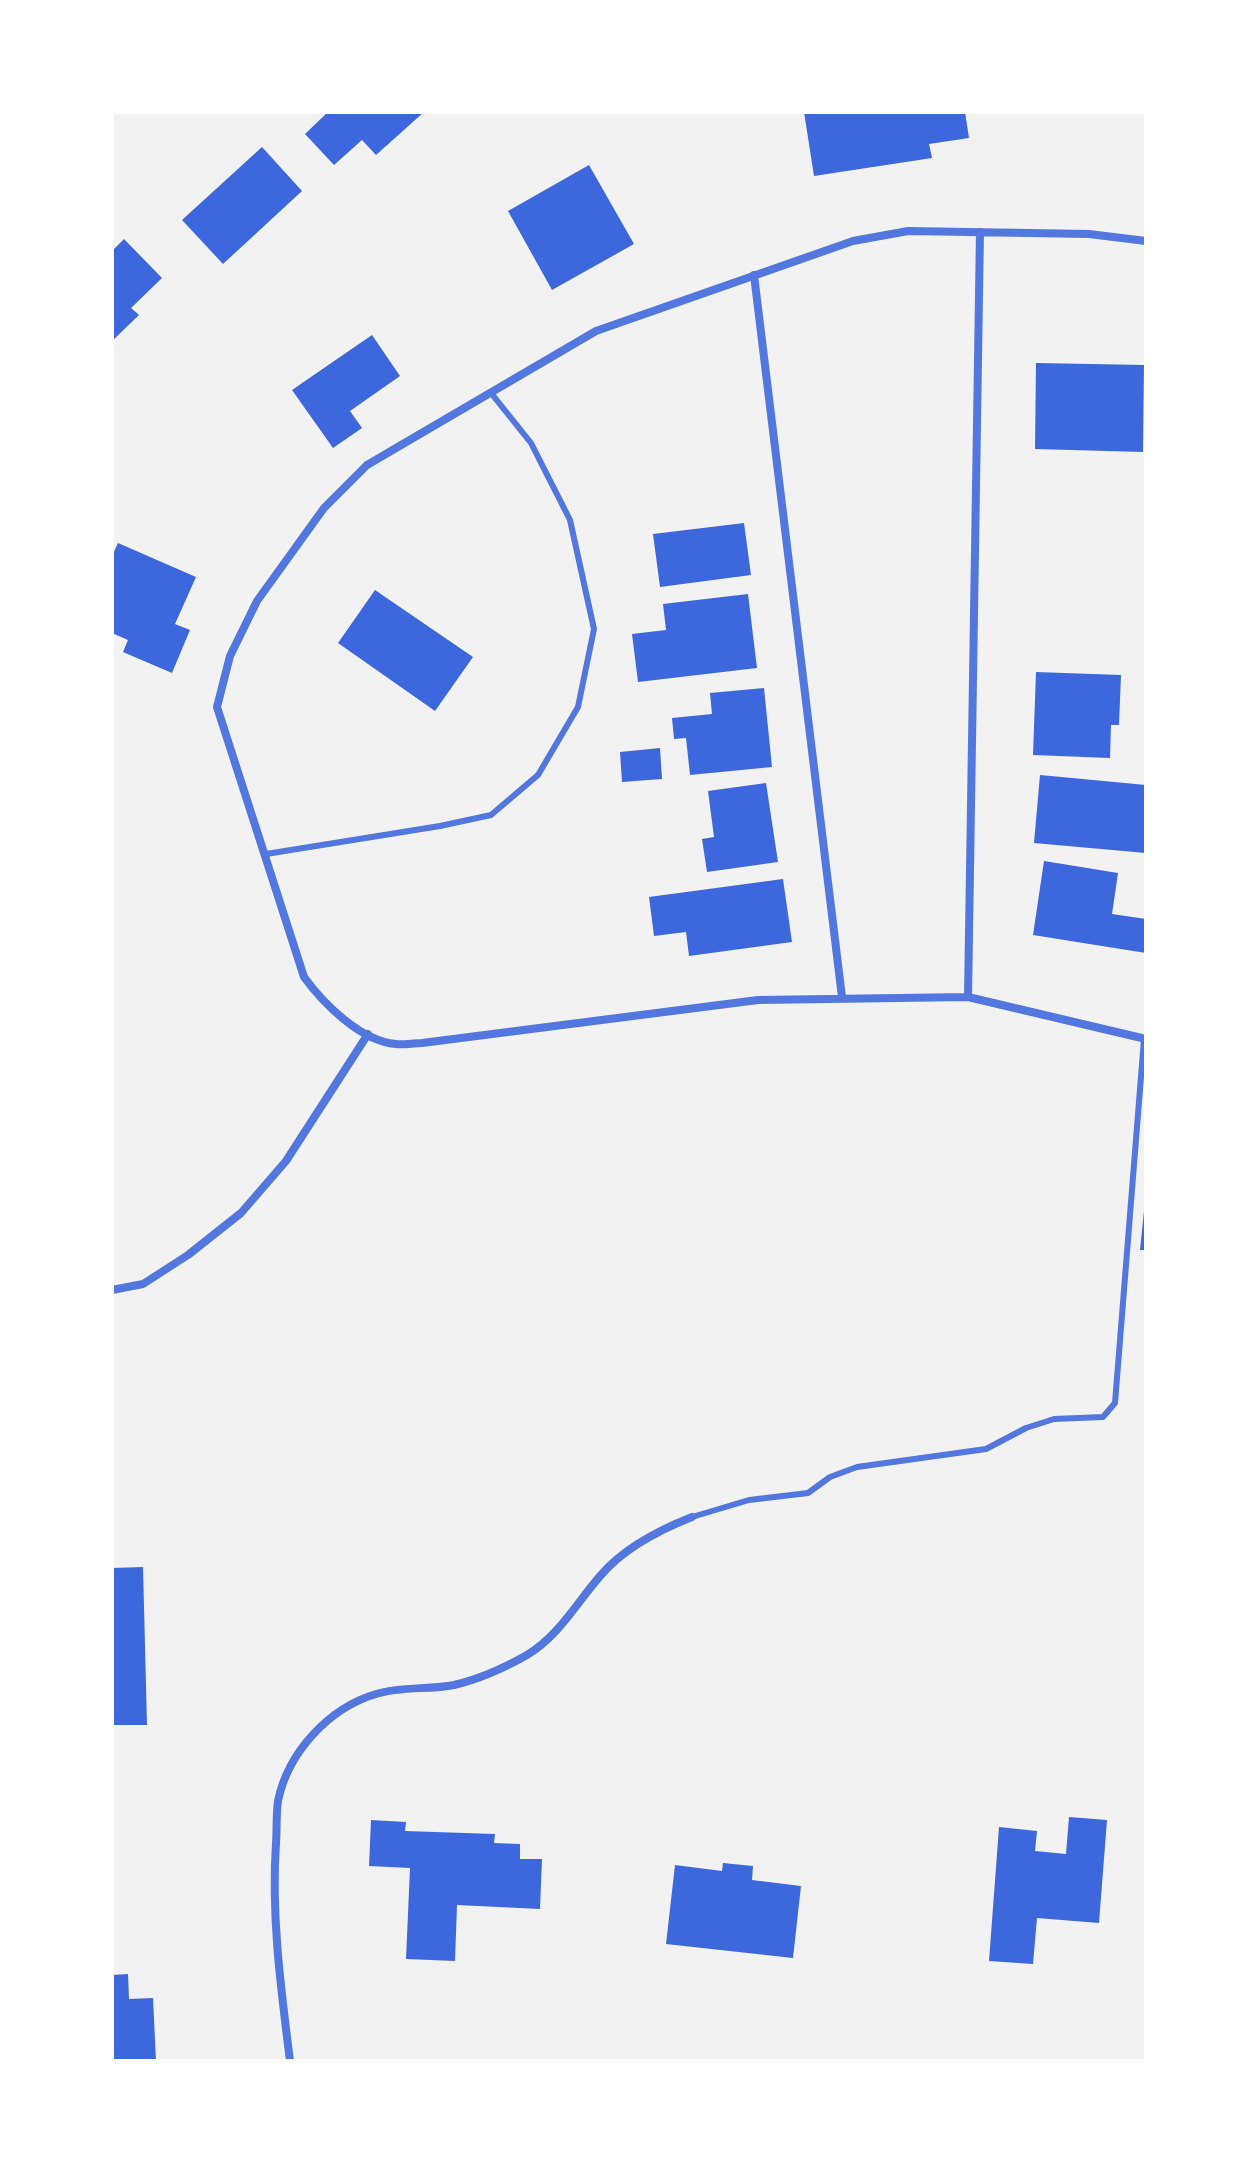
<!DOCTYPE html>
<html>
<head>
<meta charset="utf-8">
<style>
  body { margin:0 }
  #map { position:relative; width:1258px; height:2173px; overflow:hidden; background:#f2f2f2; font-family:"Work Sans",sans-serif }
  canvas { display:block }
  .frame { position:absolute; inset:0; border:114px solid #fff; pointer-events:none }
</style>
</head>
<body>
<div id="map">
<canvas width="1258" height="2173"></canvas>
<div class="frame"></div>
</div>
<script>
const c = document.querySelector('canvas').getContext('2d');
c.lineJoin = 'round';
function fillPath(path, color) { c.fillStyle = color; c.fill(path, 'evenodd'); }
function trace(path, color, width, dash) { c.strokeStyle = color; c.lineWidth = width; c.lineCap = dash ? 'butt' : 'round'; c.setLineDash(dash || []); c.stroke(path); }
fillPath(new Path2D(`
  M328 112H424L376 155 362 140 334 165 305 134Z
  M804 112H965L969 138 929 144 932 158 814 176Z
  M262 147 302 191 223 264 182 220Z
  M589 165 634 244 552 290 508 211Z
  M124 239 162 278 131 308 139 315 112 341V251Z
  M372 335 400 376 350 411 362 428 333 448 292 390Z
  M1036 363 1144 365 1143 452 1035 449Z
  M744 523 751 575 660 587 653 534Z
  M118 543 196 577 175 624 190 630 172 673 123 652 128 640 112 633V556Z
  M375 590 473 657 435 711 338 643Z
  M748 594 757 668 638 682 632 634 666 630 663 604Z
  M1036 672 1121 675 1119 725H1111L1110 758 1033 755Z
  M764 688 772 767 690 775 686 738 674 739 672 718 712 714 710 693Z
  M660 748 662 779 622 782 620 752Z
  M1040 775 1146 785V853L1034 843Z
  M766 783 778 862 707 872 702 839 714 837 708 791Z
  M1044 861 1118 873 1112 914 1146 919V953L1033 935Z
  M783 879 792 942 689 956 686 932 654 936 649 897Z
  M1144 1211H1146V1250H1140Z
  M143 1567 147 1725H112V1568Z
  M1069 1817 1107 1820 1099 1923 1037 1918 1033 1964 989 1961 999 1827 1037 1831 1035 1851 1066 1854Z
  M371 1820 406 1822 405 1831 495 1834 494 1843 520 1844V1859H542L540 1909 457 1905 455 1961 406 1959 410 1868 369 1866Z
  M723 1863 753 1866 752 1880 801 1886 793 1958 666 1944 675 1865 722 1871Z
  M128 1974 129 1999 153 1998 156 2061H112V1975Z`), '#3d67dc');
trace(new Path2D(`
  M266 854 440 826 491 815 538 775 578 707 594 629 570 520 531 443 491 393
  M692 1517 749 1500 808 1493 830 1477 857 1467 986 1449 1026 1428 1054 1419 1103 1417 1115 1403 1144 1039`), '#5277de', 6);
trace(new Path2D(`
  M1146 241 1089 234 908 231 853 241 596 331 367 465 324 508 257 601 230 656 217 707 304 977C323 1003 360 1041 396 1044 404 1045 413 1043 422 1043L758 1000 968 997 1146 1039
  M754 275 842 997
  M968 997 980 232
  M112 1290 143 1284 188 1255 241 1213 286 1161 368 1034
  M290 2061C281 1989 271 1916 276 1843 277 1830 276 1814 278 1801 288 1752 329 1708 376 1694 401 1686 429 1690 454 1685 480 1679 504 1668 527 1655 559 1636 577 1602 601 1575 624 1548 659 1530 692 1517`), '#5277de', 8);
</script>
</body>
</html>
